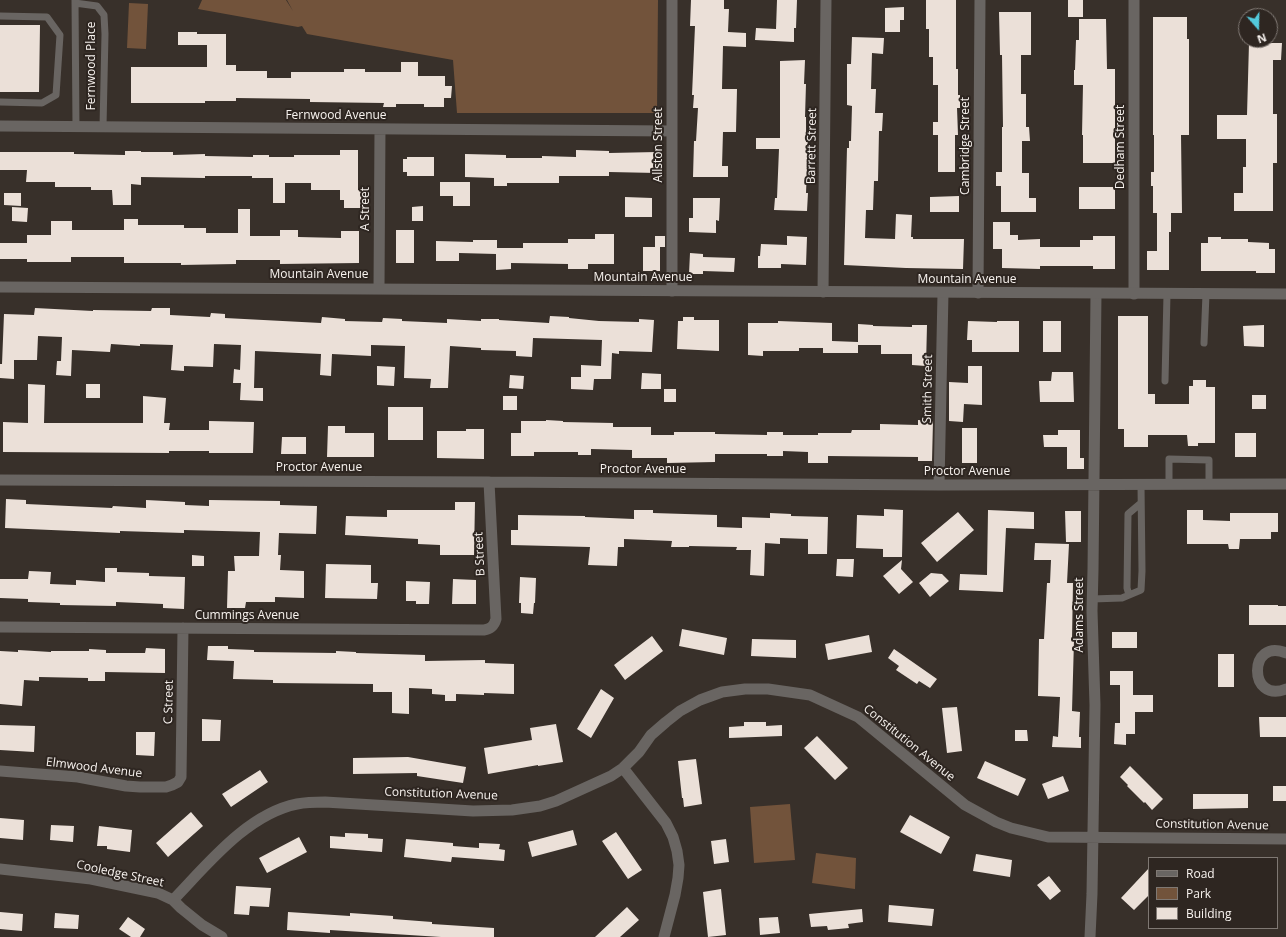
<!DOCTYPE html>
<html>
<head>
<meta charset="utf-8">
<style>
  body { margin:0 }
  #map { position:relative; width:1286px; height:937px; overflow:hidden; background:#38302a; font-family:"Open Sans",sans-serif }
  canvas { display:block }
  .legend { position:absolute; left:1148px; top:857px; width:130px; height:72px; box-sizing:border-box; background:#2e2621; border:1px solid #7f7873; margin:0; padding:5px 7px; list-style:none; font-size:12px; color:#f8f3ef }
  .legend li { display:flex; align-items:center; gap:8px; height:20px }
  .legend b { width:20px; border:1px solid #7f7873 }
  .north { position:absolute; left:1238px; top:8px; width:40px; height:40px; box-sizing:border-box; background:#2e2621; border:1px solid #7f7873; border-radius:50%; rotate:160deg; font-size:11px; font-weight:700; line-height:16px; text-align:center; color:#f8f3ef }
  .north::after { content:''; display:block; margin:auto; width:14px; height:18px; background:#53cadc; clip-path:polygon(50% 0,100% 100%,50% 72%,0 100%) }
</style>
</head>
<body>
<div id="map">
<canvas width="1286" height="937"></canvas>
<ul class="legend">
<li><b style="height:5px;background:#696562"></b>Road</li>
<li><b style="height:11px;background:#72533b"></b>Park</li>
<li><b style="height:11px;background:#ebe0d8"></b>Building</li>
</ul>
<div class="north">N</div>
</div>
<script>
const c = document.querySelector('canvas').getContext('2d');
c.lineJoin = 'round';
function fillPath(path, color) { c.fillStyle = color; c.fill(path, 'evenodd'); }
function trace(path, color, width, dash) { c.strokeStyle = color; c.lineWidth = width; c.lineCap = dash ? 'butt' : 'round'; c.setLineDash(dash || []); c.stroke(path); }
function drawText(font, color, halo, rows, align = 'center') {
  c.font = font + ' "Open Sans",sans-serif'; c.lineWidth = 4; c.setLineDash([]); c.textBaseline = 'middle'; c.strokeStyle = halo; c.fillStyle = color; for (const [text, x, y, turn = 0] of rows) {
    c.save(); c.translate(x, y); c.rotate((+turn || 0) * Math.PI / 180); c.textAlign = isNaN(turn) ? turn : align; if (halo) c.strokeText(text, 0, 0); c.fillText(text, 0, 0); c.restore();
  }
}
fillPath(new Path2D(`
  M202 0H286L293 11 287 0H658L657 113H457L453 60 307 34 302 26 298 27 198 9Z
  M129 3 148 4 146 49 127 48Z
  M790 804 795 860 754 863 750 807Z
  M816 853 856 858 855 889 812 883Z`), '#72533b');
fillPath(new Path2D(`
  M691 0H724V9H729L728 32 746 33V47L723 46 722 89H737L736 132H723L722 166H728V177H693L694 141H696L698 108H693L694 95H692L695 26H690Z
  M777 0H797L796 28H794V42L755 40 756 28 776 29Z
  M926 0H956V69H958V95H960V108H957L958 135H955V172H938V135H933V122H938V85H933V57H929V29H926Z
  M1068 0H1083V17H1068Z
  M904 7V20H900V32H885V8Z
  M999 12H1031V55H1021V94H1026V127H1029L1030 141H1022V173H1029V198H1036V212H1001V186H996V172H1002V127H1003L1002 55H1000Z
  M1153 17H1187V39H1189V135H1181L1182 213H1171V232H1169V270H1147V251H1157V213H1153V186H1151V172H1154V135H1153Z
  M1079 19H1106L1107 69H1115V163H1083V135H1082L1083 85H1074V70H1075L1076 40H1079Z
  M0 25H40L39 92H0Z
  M178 32H197V34H226V65H236V71H267V78H291V72H344V69H365V72H401V62H418V76H445V86H452L451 98H444V107H424V104H396V107H383L384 103 310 102V99L236 98V101H205V103H131V67H207V45H178Z
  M852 37 884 38 883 54 872 53 871 89H876L875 113H883L882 131H879L878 181H874L873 210H866L865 238 895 239 896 214 912 215 911 237H913V239H964L963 269 906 268 844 265 847 148H849V141H851L852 106 847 105V64H851Z
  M1249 43H1282L1281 60H1273V114H1277V163H1273V211H1234V193H1243V167H1246V139H1217V115H1247Z
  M805 60 804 84H806L805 117H806V142H808L806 193H808L807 211 774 210 775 198H777L779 149H756V138H780V61Z
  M340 150H358V190H363V208H344V200H340V190H311V183H285V203H273V178H252V176H205V178L141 177V185L131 184V205H113L112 190H91V187H55V182H26L27 170H0V152H74V154L125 155V151H141V152H173V155L205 154V156L253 157V155H269V157H294V155H340Z
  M576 150 609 151V153L657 152V173L609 172V176H559V183H507V186H494V178L465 177V154L506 155V158H542V156L576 157Z
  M407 157H434V176H407V172H403V159H407Z
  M440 182H470V206H453V196H440Z
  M1079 187H1115V209H1079Z
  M4 193H21V206L4 205Z
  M959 196V212H930V197Z
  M625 197 652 198V217H625Z
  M693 198H720L719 221 716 220V233L689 232V218H693Z
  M423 206V221H412V207Z
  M12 207 28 208 27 222 12 221Z
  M238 209H250V236H280V230H298V237L341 238V231H359V263L280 264V260H236V264L181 265V263H124V257H71V262H27V259H0V243H27V235H51V221H72V230H124V219H138V225H184V228H206V233H238Z
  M993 222H1010V235H1018V240L1040 239V247H1080V240H1093V236H1115V269H1093V266H1040V269L1002 268V249H993Z
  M396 230H414V263H396Z
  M595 234H614V264H588V269H568V264L511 263V269L496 270V254L459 253V261H436V241L473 242V240H497V248H523V243H568V239H595Z
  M655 236H665V247H655Z
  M787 236 807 237 806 265 781 264V268H758V256H760L761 244 787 245Z
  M1208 237H1221V239H1248V242L1269 243V249H1275V273H1256V271H1201V243H1208Z
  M643 247H660V271H643Z
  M690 253 703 254V257L735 258 734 272 703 271V274H689Z
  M35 308 93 311V310L151 311 152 308H170V315L210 317 211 313 225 314V318L321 323 322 317 345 319V321L382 322 383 318 402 319V321L447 323V319L481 321V319H499V320L549 323 550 316 569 317V318L599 321 639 322V319L654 320 652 352 619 351V354L612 353 611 379H594L593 390 571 389V377H581V365L601 366 602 340 533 338 532 357 516 356V351L481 350V348L450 346 448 388H430L431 379 404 378 405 346 371 345V356L332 354 331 376 320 375 321 354 255 351 254 388H263V401L240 400 241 383H233L234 369 240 370 241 345 214 344 213 367 184 366V371L171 370 173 345 140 344V346L111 344 110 352 72 350 71 376 56 375 57 361H61L62 337 38 336 37 360H14V379L0 378V364H2L4 314 34 315Z
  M1118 316H1148V394H1155V404H1189V386H1193V380H1206V387H1215V443H1198V446H1188L1187 435H1148V447H1124V429H1118Z
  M683 317H694V320H719V351L677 349 678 321H683Z
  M778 321 832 323V341L858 342V324L873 325V326L912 327V325H927L926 366 912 365V354H881V345H858V353H823V348H799V351H763V356L748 355V323H778Z
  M968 321 997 322V321H1019V352H972V340H967Z
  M1043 321H1061V352H1043Z
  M1264 325V347L1244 346 1243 326Z
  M377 366 395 367 394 386 377 385Z
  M968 366H982V405L964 404 963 422 949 421V382L968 383Z
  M1052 372H1073L1074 402H1040L1039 381H1051Z
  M642 373 661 374V389H641Z
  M510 375 524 376 523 389 509 388Z
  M28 384 45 385 44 423H143V396L166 398 164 423H170L169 430H209V421L254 422 253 453H209V451H169V453L3 452V422L28 423Z
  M86 384H100V398H86Z
  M664 389H676V402H664Z
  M1252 395H1266V409H1252Z
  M503 396H517V410H503Z
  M388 407H423V440H388Z
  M546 420 563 421V422L613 423V427H651V435H674V432H715V434L767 435V432H783V435H818V433H851L852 430H880V424L918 425V420L933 421 932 461H918V457L828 456V463H808V452L783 451V456H767V454H715V462L667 463V458H632V450L591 449V455H578V452H534V456H511V433H521V421H546Z
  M328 426H345V433H374V457H327Z
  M962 428H977V463H962Z
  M466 429H484V459L437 458V431H466Z
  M1058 430H1080V458H1084V469H1067V447H1044L1043 435H1058Z
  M1235 433H1256V457H1235Z
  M282 437H306V454H281Z
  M6 499 26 500V504L112 508 113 506 146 508V500L185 502V505L209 506V500L280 501V505L317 506 316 534 279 533 278 555H281L280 570 304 571V598L275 597V602H246L245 608H227L228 571H235L234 556H259L260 532 184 530V533L120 531V533L5 528Z
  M455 502H475L474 555H440V545L418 544V539L345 535 346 516 387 517V510H455Z
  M884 509 903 510 902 557H883V549L856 548 857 515 884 516Z
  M634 510H653V513L717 515V527L742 528V517L770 518V513L791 514V516L828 517 827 554H808V539L780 538V544L765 543 764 576 750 575 751 550H736L737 547 689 546V547H671L672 541 624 539V547H618L617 566 588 565 590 547 511 545V530H518V515L585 516V517L634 519Z
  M988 510 1034 512V529L1006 528 1003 592 959 590 960 574 987 575Z
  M1187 510H1203V520L1230 521V513H1278V532H1271V539H1240L1239 549H1229L1228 544H1187Z
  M1065 511H1081V542H1066Z
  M958 512 974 530 937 562 921 543Z
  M1035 543 1069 544 1067 583H1073L1072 640H1074L1072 711 1080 712 1079 737H1081V748L1052 747 1053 736 1058 737 1060 697 1038 696 1039 639H1044L1047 583H1050L1051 560H1034Z
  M192 555 204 556V566H192Z
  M837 559H854L853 577 836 576Z
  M902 560 901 569 913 582 899 594 883 576Z
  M326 564 371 565V583H378L377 599 325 598Z
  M105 568H117V572L149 573V576L185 577 184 609 163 608V604L116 602V606L60 605V603L28 602V599L0 598V579H28L29 571 51 572 50 584 76 585V580L105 582Z
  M931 573 942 574 949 581 930 597 919 583Z
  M520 577 536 578 535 603H534L533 614 521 613V603H519Z
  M453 579 476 580V604H452Z
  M406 581 430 582 429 604H416V601H406Z
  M1249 605H1278V606H1286V625H1249Z
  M682 629 727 638 724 655 679 646Z
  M1112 632H1137V648H1112Z
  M869 635 872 652 828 660 825 644Z
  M652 636 663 651 625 680 614 665Z
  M752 639 796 640V658L751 656Z
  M208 646H228V649L254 650V652L336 653V651L356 652V653L425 655V661L485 660V663L514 664V694L484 693V695L456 694V701H445V695L432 694V689L409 688V714L392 713V692H373V684L273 683V680L233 679 234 661 207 660Z
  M146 648 165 649V673L105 672V681H88V678L39 677V681L24 680 22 706 0 704V651L18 652V650L51 652V651H89V649L106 650V653H145Z
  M894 649 937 679 930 688 919 681 917 684 896 670 899 666 888 658Z
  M1218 654H1234V687H1218Z
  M1110 671H1133V695H1153V712H1135V734H1126V745L1114 744 1115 723H1120V685H1110Z
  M601 689 614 698 591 738 577 729Z
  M957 707 962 751 947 753 942 708Z
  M1259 717H1286V737H1260Z
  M202 719 221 720 220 741H202Z
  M744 722H766V726L782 725V736L729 738V727L744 726Z
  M556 724 563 762 538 766V765L488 774 484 748 532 740 530 728Z
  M0 725 35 726 34 752 0 750Z
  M1015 730H1027L1028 741H1015Z
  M136 732H155L154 756 136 755Z
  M817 736 848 768 835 780 804 748Z
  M408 757 466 767 463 783 417 776V773L353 774V758Z
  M696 759 702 804 684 807 683 798H682L678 761Z
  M985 761 1026 779 1018 796 977 778Z
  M1130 766 1163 799 1152 810 1145 802 1144 803 1127 786 1128 785 1120 777Z
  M260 770 268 782 231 807 222 794Z
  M1063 776 1069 791 1048 799 1042 784Z
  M1273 786H1286V801H1273Z
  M1193 794H1248V808L1193 809Z
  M191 812 203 826 168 857 156 843Z
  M910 815 950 837 941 854 900 832Z
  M0 818 24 820 23 840 0 838Z
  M51 825 74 826 73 842 50 840Z
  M99 826 132 830 130 852 107 849V846H97Z
  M573 830 577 845 532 857 528 842Z
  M616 832 642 870 628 879 602 841Z
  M345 833 368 834V838L383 839 382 852 330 848V836L345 837Z
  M299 837 307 852 267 873 259 858Z
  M406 839 453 843V846L479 848V843L500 844 499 849 505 850 504 861 452 857 451 862 404 857Z
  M726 839 729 862 714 864 711 841Z
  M976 854 1012 860 1010 877 973 871Z
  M1149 868V895L1134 910 1121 898Z
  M1049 876 1061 891 1050 900 1037 885Z
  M236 886 271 888 269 907 250 906 249 915 234 914Z
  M721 889 726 935 708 937 703 892Z
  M889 905 934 909 932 926 888 922Z
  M627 907 639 920 620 937H595Z
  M862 909 863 922 848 924 849 928 828 930 827 926 811 927 809 914Z
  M0 912 23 914 22 931 0 929Z
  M288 912 350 916V913L393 916V919L432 922V924L494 928V937H441L330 930V933L287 930Z
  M55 913 79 915 78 929 54 928Z
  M128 917 145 929 140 937H131L119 929Z
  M778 917 780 933 760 935 759 918Z`), '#ebe0d8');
trace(new Path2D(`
  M75 0 76 127
  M75 3 97 6 104 15 105 34 103 127
  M0 16 47 17 60 35 56 95 42 103 0 102
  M1204 343 1206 294
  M1165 381 1167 294
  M1169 485V459L1209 460V485
  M1129 595 1127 588 1128 514 1141 503
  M1092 599 1122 598 1141 590 1142 571 1141 485`), '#696562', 7);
trace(new Path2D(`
  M672 0V291
  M0 126 671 131
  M379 288 380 129
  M823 292 826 0
  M978 293 980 0
  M1134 294V0
  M0 480 489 482 939 485 1286 484
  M939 485 943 293
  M0 627 484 630C491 629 494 626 496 619L489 482
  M1286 653C1248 637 1248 704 1286 689
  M623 768 666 823 673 837 677 851 679 865 678 878 675 895 664 937
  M0 771 78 777 126 786 140 787H166L172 785 178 782 181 777 183 628
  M0 869 91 879 158 893 173 900 181 908 202 925 222 937
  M173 900C207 865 247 814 297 804 307 802 316 802 325 802L473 811 512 810 540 806 556 801 611 776 623 768 639 752 651 735 666 722 680 711 700 700 722 692 745 689H768L810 695 858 717 965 805 996 822 1011 828 1048 837 1286 839
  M1090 937 1092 894 1095 705 1092 611 1093 570 1096 294`), '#696562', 11);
trace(new Path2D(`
  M0 287 1286 294`), '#696562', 11);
drawText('12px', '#f8f3ef', '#2e2621', [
  ["Fernwood Place",92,66,-90],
  ["Fernwood Avenue",336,116],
  ["Allston Street",659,145,-90],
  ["Barrett Street",812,146,-89],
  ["Cambridge Street",966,146,-90],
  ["Dedham Street",1121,147,-90],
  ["A Street",366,209,-90],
  ["Mountain Avenue",319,275],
  ["Mountain Avenue",643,278],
  ["Mountain Avenue",967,280],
  ["Smith Street",928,389,-89],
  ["Proctor Avenue",319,468],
  ["Proctor Avenue",643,470],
  ["Proctor Avenue",967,472],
  ["B Street",480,554,-93],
  ["Adams Street",1080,615,-90],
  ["Cummings Avenue",247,616],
  ["C Street",169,702,-89],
  ["Constitution Avenue",909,743,39],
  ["Elmwood Avenue",94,768,7],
  ["Constitution Avenue",441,794,2],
  ["Constitution Avenue",1212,825,1],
  ["Cooledge Street",120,874,12]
]);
</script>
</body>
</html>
